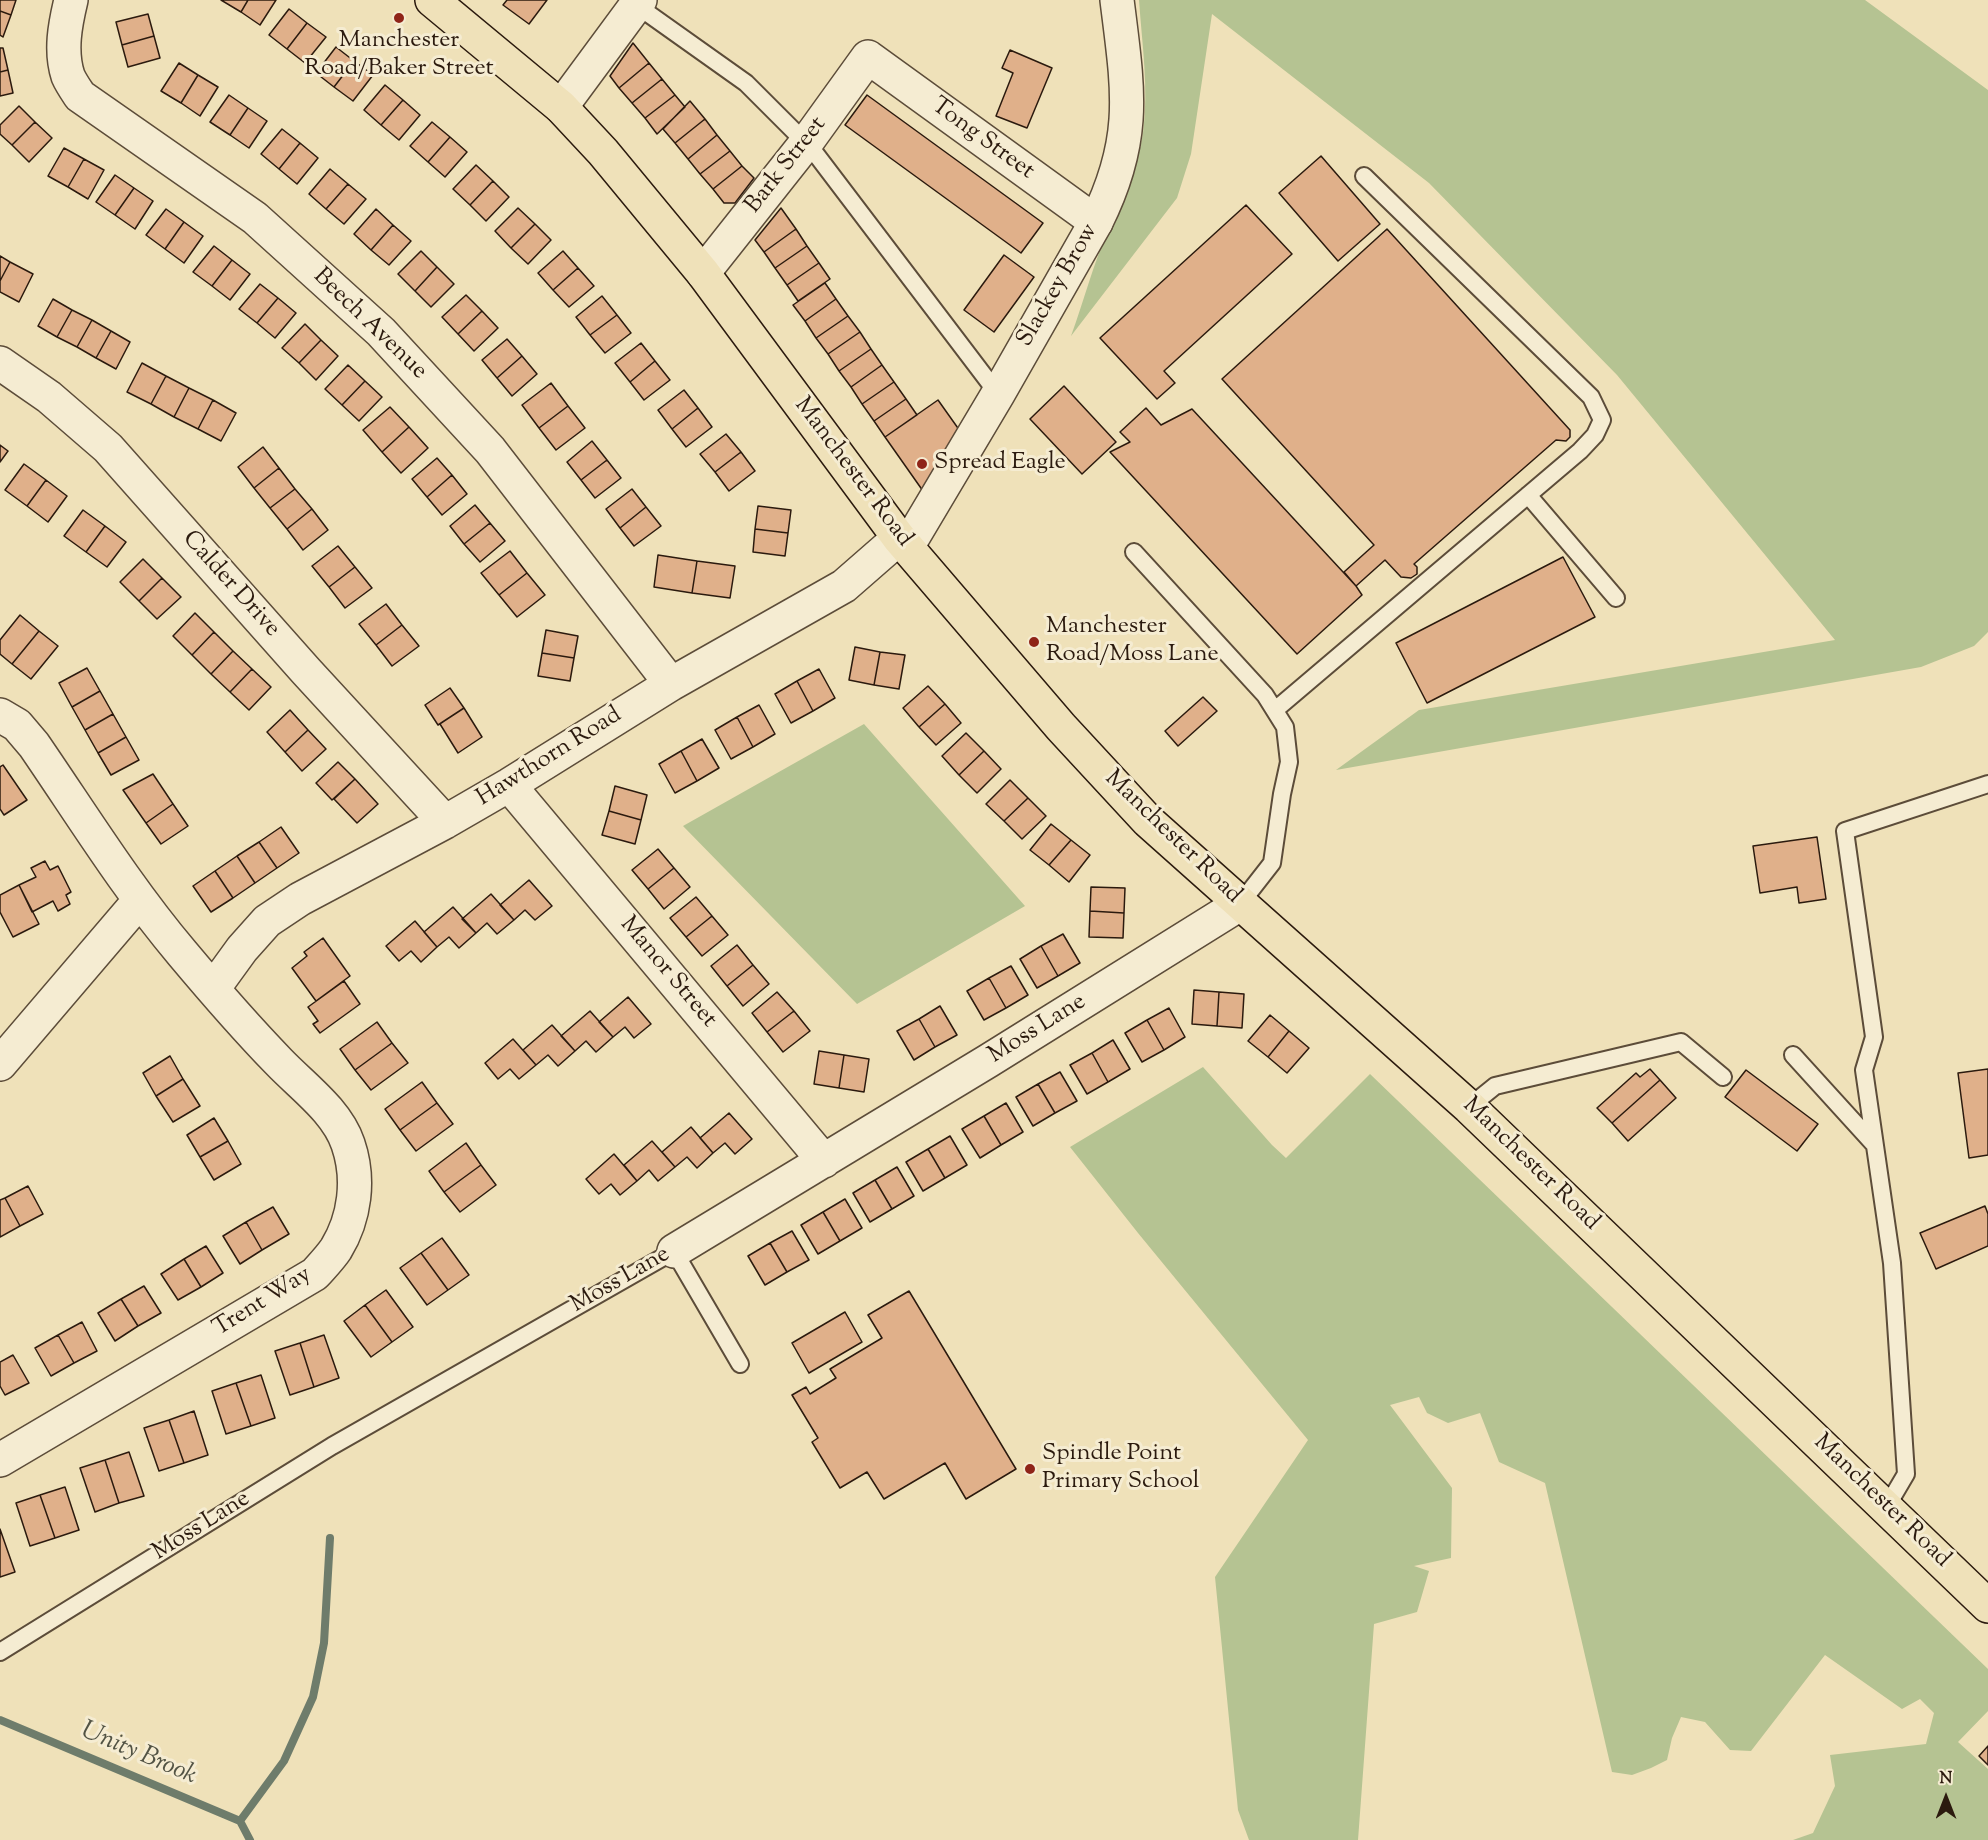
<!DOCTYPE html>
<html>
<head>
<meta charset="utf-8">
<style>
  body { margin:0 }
  #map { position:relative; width:1988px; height:1840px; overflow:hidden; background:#efe1b9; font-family:"Sorts Mill Goudy",serif }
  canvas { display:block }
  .north { position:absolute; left:1916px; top:1768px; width:60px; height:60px; -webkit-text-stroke:4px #f5ecd2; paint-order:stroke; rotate:0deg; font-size:16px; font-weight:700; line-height:24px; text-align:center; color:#2b1a0e }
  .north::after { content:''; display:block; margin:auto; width:21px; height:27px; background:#2b1a0e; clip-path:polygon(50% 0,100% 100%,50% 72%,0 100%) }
</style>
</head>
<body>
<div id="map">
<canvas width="1988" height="1840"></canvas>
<div class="north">N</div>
</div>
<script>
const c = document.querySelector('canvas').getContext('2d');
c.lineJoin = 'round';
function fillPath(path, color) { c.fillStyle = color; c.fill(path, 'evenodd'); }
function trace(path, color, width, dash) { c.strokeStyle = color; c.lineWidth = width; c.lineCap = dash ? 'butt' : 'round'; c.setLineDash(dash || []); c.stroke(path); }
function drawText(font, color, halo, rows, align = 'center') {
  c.font = font + ' "Sorts Mill Goudy",serif'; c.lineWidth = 6; c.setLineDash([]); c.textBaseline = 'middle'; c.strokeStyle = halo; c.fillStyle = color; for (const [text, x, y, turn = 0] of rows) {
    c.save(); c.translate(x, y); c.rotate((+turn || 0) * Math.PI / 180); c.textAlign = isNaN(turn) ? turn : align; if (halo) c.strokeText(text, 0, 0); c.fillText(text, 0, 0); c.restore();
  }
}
fillPath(new Path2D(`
  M1139 0H1865L1988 90V632L1974 646 1921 667 1336 770 1419 710 1835 640 1617 375 1429 183 1212 14 1191 154 1177 198 1071 336C1084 300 1094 262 1109 228 1123 196 1138 167 1143 133 1149 89 1142 44 1139 0Z
  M864 724 1025 906 857 1004 683 826Z
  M1203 1067 1272 1145 1286 1158 1370 1074 1988 1669V1711L1958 1742 1988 1769V1840H1793L1813 1833 1835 1786 1830 1755 1926 1744 1934 1713 1920 1699 1902 1709 1825 1655 1751 1751 1730 1750 1705 1722 1681 1717 1672 1738 1667 1760 1651 1768 1632 1775 1612 1772 1545 1483 1499 1462 1480 1413 1448 1423 1427 1413 1419 1397 1390 1405 1452 1488 1451 1558 1414 1566 1429 1571 1417 1612 1374 1624 1358 1840H1249L1238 1810 1215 1577 1308 1440 1138 1233 1070 1147Z`), '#b5c392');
trace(new Path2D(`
  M0 1720 240 1821 250 1840
  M240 1821 284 1761 313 1697 324 1643 330 1538`), '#6e7c6b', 8);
const building = new Path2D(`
  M0 0H16L11 15 0 11Z
  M221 0H248L241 12Z
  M248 0H276L260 25 241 12Z
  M507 0H547L529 24 503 5Z
  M289 9 307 23 287 49 269 35Z
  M0 11 11 15 3 37 0 35Z
  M148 14 154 36 122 45 116 22Z
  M307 23 326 37 305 63 287 49Z
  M154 36 160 58 128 67 122 45Z
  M633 43 649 63 619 88 610 76Z
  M336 47 354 61 334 87 316 73Z
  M0 48H3L8 70 0 72Z
  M1010 50 1052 68 1027 128 996 116 1013 73 1002 68Z
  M354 61 373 75 353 101 334 87Z
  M179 63 198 75 181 103 161 91Z
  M649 63 662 79 632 103 619 88Z
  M8 70 13 93 0 96V72Z
  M198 75 218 87 200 116 181 103Z
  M662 79 675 95 645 118 632 103Z
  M385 85 403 100 381 125 364 110Z
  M229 95 248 108 230 135 210 122Z
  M675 95 685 107 657 134 645 118Z
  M867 95 1043 223 1021 253 845 125Z
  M403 100 420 115 399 140 381 125Z
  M690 101 705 119 675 143 663 129Z
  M19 106 35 122 12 145 0 134V125Z
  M248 108 267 121 249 148 230 135Z
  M705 119 717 135 688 159 675 143Z
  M35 122 52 138 29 162 12 145Z
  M432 122 450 137 428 162 410 146Z
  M282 129 300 143 279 169 261 154Z
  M717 135 730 151 700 174 688 159Z
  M450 137 467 152 445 177 428 162Z
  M300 143 318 158 297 184 279 169Z
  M64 148 84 159 68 187 48 176Z
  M730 151 742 166 713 189 700 174Z
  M1321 156 1380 224 1338 261 1279 193Z
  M84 159 104 170 88 199 68 187Z
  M476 165 493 181 470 205 453 189Z
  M742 166 754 178 735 203H724L713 189Z
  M330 169 348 184 326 209 309 194Z
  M115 175 134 188 115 215 96 202Z
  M493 181 509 197 486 221 470 205Z
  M348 184 366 199 344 224 326 209Z
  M134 188 153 201 135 229 115 215Z
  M1246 205 1292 254 1164 371 1175 383 1157 399 1100 338Z
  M518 208 535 224 511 248 495 231Z
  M781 208 796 229 764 252 755 240Z
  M166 209 184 222 165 249 146 235Z
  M376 209 393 225 371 250 354 234Z
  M184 222 203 236 184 263 165 249Z
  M535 224 551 240 528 264 511 248Z
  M393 225 411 241 389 265 371 250Z
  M796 229 807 246 775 268 764 252Z
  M1387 229 1570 430V437L1566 441 1556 440 1414 564 1417 567V574L1411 578 1401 577 1385 560 1356 586 1344 572 1374 545 1222 379Z
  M214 246 232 260 212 286 193 272Z
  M807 246 819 263 787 285 775 268Z
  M421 251 437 267 415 291 398 274Z
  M563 251 578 268 553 290 538 273Z
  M1004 255 1034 277 994 332 964 310Z
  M0 256 10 262 0 281Z
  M232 260 250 274 230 300 212 286Z
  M10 262 33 274 19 302 0 292V281Z
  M819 263 830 279 798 301 787 285Z
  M437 267 454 284 431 307 415 291Z
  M578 268 594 286 569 307 553 290Z
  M825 283 836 299 805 321 793 305Z
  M260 284 278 298 257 323 239 309Z
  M466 295 482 311 458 334 442 317Z
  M602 296 617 315 590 335 576 317Z
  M278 298 296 313 275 338 257 323Z
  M53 299 72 310 57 337 38 326Z
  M836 299 848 316 816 338 805 321Z
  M72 310 92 320 77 347 57 337Z
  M482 311 498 328 474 351 458 334Z
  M617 315 631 333 605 353 590 335Z
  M848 316 860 332 828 354 816 338Z
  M92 320 111 331 96 358 77 347Z
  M305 324 321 340 299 363 282 348Z
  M111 331 130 342 116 369 96 358Z
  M860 332 871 349 839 371 828 354Z
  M507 339 522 356 497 378 482 360Z
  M321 340 338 356 316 380 299 363Z
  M641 343 655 361 630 382 615 363Z
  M871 349 882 365 851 387 839 371Z
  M522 356 537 374 512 396 497 378Z
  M655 361 670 380 644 400 630 382Z
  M142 363 166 376 151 404 127 392Z
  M348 365 365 381 342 405 325 389Z
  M882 365 894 382 862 404 851 387Z
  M166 376 189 388 174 417 151 404Z
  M365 381 382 397 359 421 342 405Z
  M894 382 906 399 874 421 862 404Z
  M551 383 568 406 539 428 522 405Z
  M1064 386 1116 442 1082 474 1030 419Z
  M189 388 213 400 198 429 174 417Z
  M684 390 698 408 672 429 658 410Z
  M906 399 917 415 885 437 874 421Z
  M213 400 236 413 221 441 198 429Z
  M938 400 960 431 923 491 885 437Z
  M568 406 585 428 556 450 539 428Z
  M390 407 409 427 382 452 363 430Z
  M698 408 712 427 686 447 672 429Z
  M1146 408 1161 425 1192 409 1356 586 1362 595 1297 654 1110 452 1130 442 1120 432Z
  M409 427 428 448 401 473 382 452Z
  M726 434 741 452 715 472 700 454Z
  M592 441 607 460 581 480 567 462Z
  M0 445 8 451 0 462Z
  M263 447 279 468 254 488 238 467Z
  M741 452 755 471 729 491 715 472Z
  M437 458 452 475 427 497 412 479Z
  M607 460 621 478 595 498 581 480Z
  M24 464 46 480 27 506 5 490Z
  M279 468 295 489 270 508 254 488Z
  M452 475 467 494 442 515 427 497Z
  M46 480 67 496 48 522 27 506Z
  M295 489 312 509 287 529 270 508Z
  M632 489 646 507 620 528 606 509Z
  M475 505 490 523 464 544 450 526Z
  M758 506 791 510 788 533 755 529Z
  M646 507 661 526 634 546 620 528Z
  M312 509 328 530 303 550 287 529Z
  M83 510 105 526 86 552 64 536Z
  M490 523 505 541 480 562 464 544Z
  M105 526 126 542 107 567 86 552Z
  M755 529 788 533 785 556 753 552Z
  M338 546 355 567 329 587 312 566Z
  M510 551 527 573 499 595 481 573Z
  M658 555 697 561 692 593 654 587Z
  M1563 557 1595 617 1427 703 1396 643Z
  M143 559 162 578 139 601 120 582Z
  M697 561 735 566 730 598 692 593Z
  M355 567 372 588 345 608 329 587Z
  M527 573 545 595 517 617 499 595Z
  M162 578 181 597 157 619 139 601Z
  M386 604 402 625 376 645 359 624Z
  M195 613 214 632 192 655 173 636Z
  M20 615 39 631 12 664 0 654V640Z
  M402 625 419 646 392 666 376 645Z
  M546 630 578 636 574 658 542 653Z
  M39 631 58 646 31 679 12 664Z
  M214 632 233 651 211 674 192 655Z
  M855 647 880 652 874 685 849 680Z
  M233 651 252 669 230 692 211 674Z
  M880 652 905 655 899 689 874 685Z
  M542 653 574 658 570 681 538 676Z
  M87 668 100 691 72 707 59 683Z
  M252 669 271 687 249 710 230 692Z
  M819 669 835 698 813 711 797 681Z
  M797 681 813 711 791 723 775 694Z
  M928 686 945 704 919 727 903 708Z
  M450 688 464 708 438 725 425 705Z
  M100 691 113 714 85 730 72 707Z
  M1203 697 1217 711 1178 746 1165 731Z
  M945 704 961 723 936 745 919 727Z
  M759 705 775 734 753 747 737 717Z
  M464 708 482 737 458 753 440 724Z
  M290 710 308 730 285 752 267 732Z
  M113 714 126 737 98 753 85 730Z
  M737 717 753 747 731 759 715 730Z
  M308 730 326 749 302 771 285 752Z
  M966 733 984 751 959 775 942 756Z
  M126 737 139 760 111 775 98 753Z
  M702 739 719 768 697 781 681 751Z
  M681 751 697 781 675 793 659 764Z
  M984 751 1001 769 977 793 959 775Z
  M338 762 355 779 332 800 316 783Z
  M3 765 27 800 4 815 0 809V767Z
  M153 774 173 804 146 823 123 790Z
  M355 779 378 804 357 823 334 799Z
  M1010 780 1028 798 1004 821 986 804Z
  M615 786 647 795 641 820 609 811Z
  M1028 798 1046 816 1022 839 1004 821Z
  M173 804 188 826 161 844 146 823Z
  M609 811 641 820 635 844 602 835Z
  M1051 824 1071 840 1049 865 1030 850Z
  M281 827 299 853 277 868 259 842Z
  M1817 837 1826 899 1799 903 1797 887 1760 893 1753 846Z
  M1071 840 1090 855 1069 882 1049 865Z
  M259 842 277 868 255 883 237 856Z
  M658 849 674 868 648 889 632 870Z
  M237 856 255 883 233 898 215 871Z
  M45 861 50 870 58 866 71 892 66 895 70 904 58 911 53 901 32 912 19 885 36 877 31 868Z
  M674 868 690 887 664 909 648 889Z
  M215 871 233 898 211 912 193 886Z
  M529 880 552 906 535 920 525 910 514 920 500 905Z
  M19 885 39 924 13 937 0 912V895Z
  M1091 887 1125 888 1124 913 1090 911Z
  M491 894 514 920 497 934 487 923 476 933 462 919Z
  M696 897 712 916 686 937 670 918Z
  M453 907 476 933 459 948 449 937 437 947 424 932Z
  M1090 911 1124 913 1123 938 1089 937Z
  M712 916 728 935 702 956 686 937Z
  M415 921 437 947 421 962 411 951 399 961 386 946Z
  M1063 934 1080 963 1058 976 1041 946Z
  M323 938 350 976 316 1001 292 968 307 956 304 952Z
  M737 945 753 965 727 986 711 966Z
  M1041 946 1058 976 1037 988 1020 959Z
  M753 965 769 984 743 1006 727 986Z
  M1011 966 1028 995 1006 1008 989 978Z
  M989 978 1006 1008 984 1020 967 991Z
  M344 981 360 1004 320 1033 313 1024 318 1021 308 1007Z
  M1194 990 1219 992 1217 1026 1192 1024Z
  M777 992 794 1011 767 1032 752 1013Z
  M1219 992 1244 994 1242 1028 1217 1026Z
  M628 997 651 1024 634 1038 625 1027 613 1037 599 1022Z
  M940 1006 957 1035 935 1047 919 1019Z
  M1169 1008 1185 1037 1164 1050 1147 1020Z
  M590 1011 613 1037 596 1052 586 1041 575 1051 561 1036Z
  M794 1011 810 1031 783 1052 767 1032Z
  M1270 1015 1289 1031 1268 1057 1248 1041Z
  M919 1019 935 1047 914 1060 897 1031Z
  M1147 1020 1164 1050 1142 1062 1125 1033Z
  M377 1022 392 1043 355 1070 340 1049Z
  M552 1025 575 1051 558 1066 548 1055 536 1065 523 1050Z
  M1289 1031 1309 1048 1287 1073 1268 1057Z
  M513 1039 536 1065 519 1079 510 1069 498 1079 485 1063Z
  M1113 1040 1130 1069 1108 1082 1092 1053Z
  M392 1043 408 1063 371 1090 355 1070Z
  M819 1051 844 1055 839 1088 814 1084Z
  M1092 1053 1108 1082 1087 1094 1070 1065Z
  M844 1055 869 1059 864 1092 839 1088Z
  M170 1056 183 1079 156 1096 143 1073Z
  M1650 1069 1660 1080 1612 1123 1597 1108 1636 1073 1640 1077Z
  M1988 1069V1155L1969 1158 1958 1073Z
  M1746 1070 1818 1124 1797 1151 1725 1097Z
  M1060 1072 1077 1101 1055 1113 1038 1084Z
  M183 1079 200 1106 173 1122 156 1096Z
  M1660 1080 1676 1098 1628 1141 1612 1123Z
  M422 1082 437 1103 400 1130 385 1109Z
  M1038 1084 1055 1113 1033 1126 1016 1097Z
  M437 1103 453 1124 416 1151 400 1130Z
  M1006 1103 1023 1132 1001 1145 984 1116Z
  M729 1113 752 1139 735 1154 725 1143 713 1153 700 1138Z
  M984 1116 1001 1145 980 1158 962 1129Z
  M214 1118 228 1141 200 1157 187 1135Z
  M691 1127 713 1153 697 1168 687 1157 675 1167 662 1152Z
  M950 1136 967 1165 945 1178 928 1149Z
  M228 1141 241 1164 214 1180 200 1157Z
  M652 1141 675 1167 658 1181 649 1170 637 1181 624 1165Z
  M466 1143 481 1165 444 1192 429 1171Z
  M928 1149 945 1178 923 1191 906 1162Z
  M614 1154 637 1181 620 1195 611 1184 599 1194 586 1179Z
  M481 1165 496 1185 460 1212 444 1192Z
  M897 1167 914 1196 892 1209 875 1180Z
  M875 1180 892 1209 870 1222 853 1193Z
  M28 1186 43 1214 20 1226 5 1198Z
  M5 1198 20 1226 0 1237V1200Z
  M845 1199 862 1228 840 1241 823 1212Z
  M1985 1206 1988 1214V1246L1936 1269 1920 1233Z
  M273 1207 289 1234 262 1250 246 1222Z
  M823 1212 840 1241 818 1254 801 1225Z
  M246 1222 262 1250 240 1264 223 1236Z
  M792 1231 809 1260 787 1272 770 1243Z
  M442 1238 469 1275 448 1290 421 1253Z
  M770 1243 787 1272 765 1285 748 1256Z
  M206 1246 223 1273 201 1287 184 1259Z
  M421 1253 448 1290 427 1305 400 1268Z
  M184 1259 201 1287 178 1300 161 1274Z
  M144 1286 161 1313 138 1326 121 1299Z
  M386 1290 413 1327 392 1342 365 1305Z
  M909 1291 1016 1469 966 1499 945 1463 884 1499 867 1472 840 1488 812 1442 818 1438 792 1395 806 1387 810 1394 836 1378 830 1369 882 1338 868 1315Z
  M121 1299 138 1326 115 1341 98 1313Z
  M365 1305 392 1342 371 1357 344 1321Z
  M845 1312 862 1342 809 1373 792 1343Z
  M82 1322 97 1351 74 1363 58 1335Z
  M58 1335 74 1363 51 1376 35 1348Z
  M324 1335 339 1378 314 1387 300 1343Z
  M300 1343 314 1387 290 1395 275 1351Z
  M13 1355 29 1383 5 1395 0 1386V1362Z
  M261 1375 275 1418 251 1426 236 1383Z
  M236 1383 251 1426 226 1434 212 1391Z
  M194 1411 208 1455 184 1463 169 1420Z
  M169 1420 184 1463 159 1471 144 1428Z
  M129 1452 144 1496 119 1503 105 1460Z
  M105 1460 119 1503 95 1512 80 1468Z
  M65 1487 79 1530 55 1538 40 1495Z
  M40 1495 55 1538 30 1546 16 1503Z
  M0 1529 15 1572 0 1577Z
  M1988 1746V1765L1979 1756Z`);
fillPath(building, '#e0b08a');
trace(building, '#2b1a0e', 1.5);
const service = new Path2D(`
  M632 2 746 83 812 149 998 394
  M1528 495 1616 598
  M1134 552 1265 695 1285 727 1289 762 1282 794 1272 863 1240 904
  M1275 710 1580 451 1595 435 1602 420 1591 397 1364 176
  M1793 1055 1873 1143
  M1469 1107 1495 1086 1681 1042 1723 1077
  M1886 1508 1906 1474 1892 1263 1864 1070 1874 1037 1845 831 1988 784
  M0 1652 332 1446 674 1251 740 1364`);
const minor = new Path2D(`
  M71 0C65 25 60 51 68 76 71 83 76 90 80 96L255 218 381 332 490 450 671 684
  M561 107 640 0
  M703 273 806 143 868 57 1096 222
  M0 363 49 397 108 448 306 671 445 822
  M0 715 17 725 34 745C82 815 127 888 182 953 213 990 245 1027 279 1062 303 1087 337 1111 348 1144 360 1179 355 1218 336 1249 330 1258 322 1266 315 1274L0 1460
  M509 785 824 1161
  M213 989 242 949 267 921 300 899 445 822 509 785 671 684 844 586 899 538
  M0 1064 140 900
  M674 1251 988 1061 1240 904`);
const tertiary = new Path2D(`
  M907 547 998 394 1096 222C1138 138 1128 89 1117 0`);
const primary = new Path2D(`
  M432 0 561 107 603 152 703 273 899 538 1061 727 1148 821 1469 1107 1988 1606`);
trace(service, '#5c4c39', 20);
trace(minor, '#5c4c39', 36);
trace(tertiary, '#5c4c39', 36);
trace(primary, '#2b1a0e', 36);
trace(service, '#f5ecd2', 16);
trace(minor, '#f5ecd2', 33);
trace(tertiary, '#f5ecd2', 33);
trace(primary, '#efe1b9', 33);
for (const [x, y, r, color] of [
  [399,18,6,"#8f2418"],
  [922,464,6,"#8f2418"],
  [1034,642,6,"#8f2418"],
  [1030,1469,6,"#8f2418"]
]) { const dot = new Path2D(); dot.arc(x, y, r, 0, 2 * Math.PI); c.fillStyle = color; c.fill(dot); trace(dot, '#f5ecd2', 2); }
drawText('24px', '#2b1a0e', '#f5ecd2', [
  ["Manchester",399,42,"center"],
  ["Road/Baker Street",399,70,"center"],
  ["Spread Eagle",934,464],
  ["Manchester",1046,628],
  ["Road/Moss Lane",1046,656],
  ["Spindle Point",1042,1455],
  ["Primary School",1042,1483]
], 'left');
drawText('24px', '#2b1a0e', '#f5ecd2', [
  ["Tong Street",982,140,36],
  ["Bark Street",787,166,-52],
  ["Slackey Brow",1059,286,-60],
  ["Beech Avenue",369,325,44],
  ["Manchester Road",852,473,53],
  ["Calder Drive",230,585,48],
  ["Hawthorn Road",550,758,-32],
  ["Manchester Road",1172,838,44],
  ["Manor Street",667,973,50],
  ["Moss Lane",1038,1030,-32],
  ["Manchester Road",1530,1165,44],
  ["Moss Lane",621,1281,-30],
  ["Trent Way",263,1303,-32],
  ["Manchester Road",1881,1502,44],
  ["Moss Lane",202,1527,-32]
]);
drawText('italic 26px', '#525344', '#f5ecd2', [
  ["Unity Brook",138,1755,23]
]);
</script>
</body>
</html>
